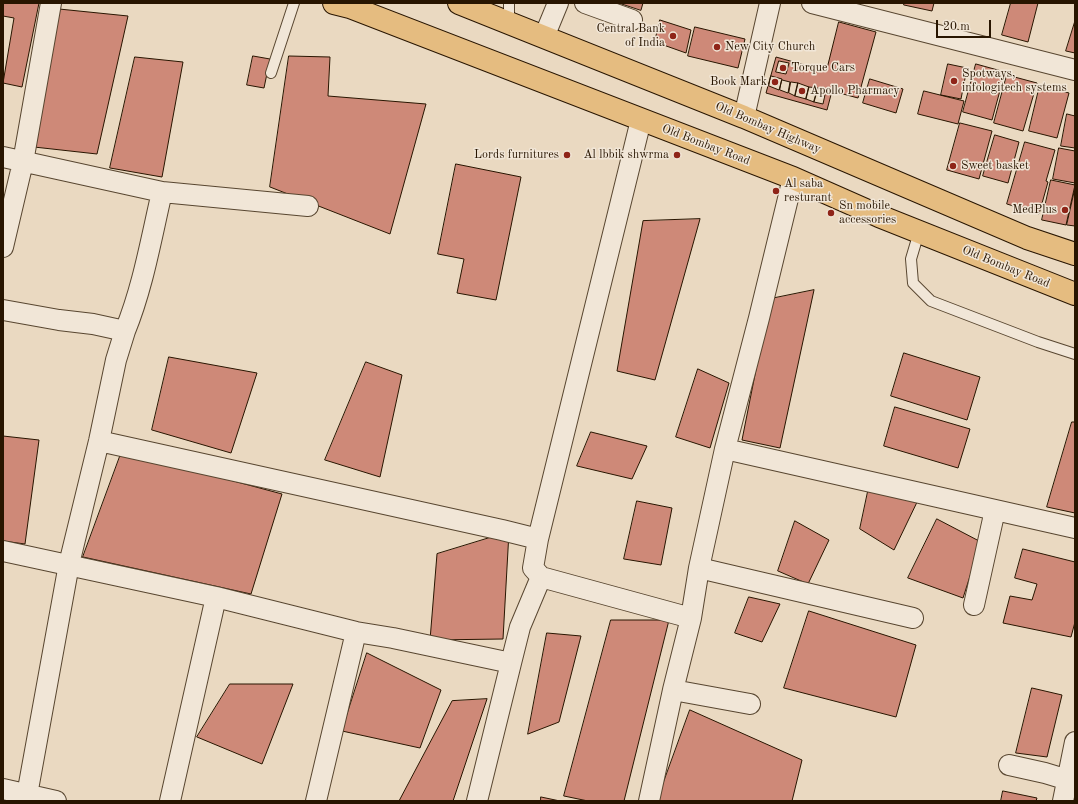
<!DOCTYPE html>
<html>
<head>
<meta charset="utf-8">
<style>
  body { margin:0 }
  #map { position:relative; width:1078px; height:804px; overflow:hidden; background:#ead9c1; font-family:"Old Standard TT",serif }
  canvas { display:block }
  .frame { position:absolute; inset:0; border:4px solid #281500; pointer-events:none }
  .scale { position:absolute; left:936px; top:20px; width:55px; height:18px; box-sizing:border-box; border:2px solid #281500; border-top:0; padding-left:5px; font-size:12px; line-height:14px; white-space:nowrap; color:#281500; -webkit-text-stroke:3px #f1e6d7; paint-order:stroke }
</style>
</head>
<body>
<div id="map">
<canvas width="1078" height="804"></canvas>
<div class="frame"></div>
<div class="scale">20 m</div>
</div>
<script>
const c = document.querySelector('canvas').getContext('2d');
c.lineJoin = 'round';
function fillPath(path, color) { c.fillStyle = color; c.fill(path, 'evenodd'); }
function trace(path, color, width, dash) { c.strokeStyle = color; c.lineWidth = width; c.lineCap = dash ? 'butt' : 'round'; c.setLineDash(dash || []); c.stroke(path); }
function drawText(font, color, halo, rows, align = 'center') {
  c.font = font + ' "Old Standard TT",serif'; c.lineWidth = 3; c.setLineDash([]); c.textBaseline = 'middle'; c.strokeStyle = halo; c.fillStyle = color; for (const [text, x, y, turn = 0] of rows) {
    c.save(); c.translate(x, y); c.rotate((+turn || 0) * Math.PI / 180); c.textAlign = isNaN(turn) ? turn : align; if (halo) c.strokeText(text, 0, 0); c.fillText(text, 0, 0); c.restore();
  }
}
const building = new Path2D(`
  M3 3H39L22 87 3 83 14 18 3 16Z
  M619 3H643L641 10Z
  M904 3H934L932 11 904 5Z
  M1011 3H1038L1028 42 1002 35Z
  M59 9 128 16 97 154 34 147Z
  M660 20 691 30 686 53 655 42Z
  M1075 21V53L1066 51Z
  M839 22 876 32 858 98 832 91 827 110 766 93 776 57 826 71Z
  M695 27 745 39 738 68 688 56Z
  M253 56 270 59 264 88 247 85Z
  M289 56 330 57 328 96 426 104 390 234 270 187Z
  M135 57 183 62 162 177 110 168Z
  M779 61 789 63 786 74 776 72Z
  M948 64 967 68 961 99 941 95Z
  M976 64 1005 72 992 120 963 112Z
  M1007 75 1037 83 1023 131 994 123Z
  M771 76 782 79 779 90 769 86Z
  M870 79 903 89 896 113 863 103Z
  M782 80 790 82 788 93 780 90Z
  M791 82 798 83 795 96 789 93Z
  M798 83 809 87 806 99 795 96Z
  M1040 85 1069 93 1057 138 1029 131Z
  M809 87 818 88 814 102 806 99Z
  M818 88 826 90 823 104 814 102Z
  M924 91 964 101 958 124 918 114Z
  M1067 114 1075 116V148L1061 146Z
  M960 123 992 131 979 179 947 170Z
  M995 135 1019 142 1008 183 983 176Z
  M1025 142 1055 150 1046 181 1048 182 1039 214 1007 204Z
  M1059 148 1075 151V183L1053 179Z
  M456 164 521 177 496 300 457 293 464 259 438 254Z
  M1051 180 1075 185 1066 225 1042 220Z
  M1075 188V226L1067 225Z
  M700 219 655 380 617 371 643 221Z
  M814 290 780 448 742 440 770 299Z
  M904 353 980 377 967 420 891 396Z
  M169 357 257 373 231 453 152 430Z
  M366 362 402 375 380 477 325 460Z
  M698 369 729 383 710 448 676 437Z
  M895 407 970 429 958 468 884 446Z
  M1072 422H1075V513L1047 507Z
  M591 432 647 446 632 479 577 466Z
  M3 436 39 440 25 544 3 541Z
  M122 451 282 494 251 594 83 557Z
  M870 482 919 498 894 550 860 529Z
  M637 501 672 508 661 565 624 559Z
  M937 519 981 542 963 598 908 578Z
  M795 521 829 540 808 584 778 571Z
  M509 532 503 639 430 640 437 554Z
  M1023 549 1075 562V622L1071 637 1003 623 1010 596 1032 600 1037 584 1015 578Z
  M749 597 780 604 762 642 735 633Z
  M809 611 916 645 896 717 784 688Z
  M611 620H669L624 801H588L564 796Z
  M547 633 581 636 559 722 528 734Z
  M367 653 441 690 420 748 342 731Z
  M230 684H293L262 764 197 737Z
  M1032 688 1062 695 1047 757 1016 753Z
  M487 699 453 801H399L452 701Z
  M690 710 802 760 792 801H657Z
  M1003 791 1037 798 1036 801H1001Z
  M541 797 560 801H541Z`);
fillPath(building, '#ce8978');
trace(building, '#281500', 1);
const lane = new Path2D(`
  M509 3V22
  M271 73 294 3
  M919 232 911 259 913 283 931 301 1038 342 1075 354`);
const street = new Path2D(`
  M585 3 632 20
  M812 3 1075 70
  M544 37 558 3
  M744 117 770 3
  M3 157 162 192 308 206
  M3 247 23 162 51 3
  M3 310 59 320 93 324 125 331 116 360 99 441 69 564 27 795
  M125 331C143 287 151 239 162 192
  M99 441 502 530 538 539
  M725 449 1075 528
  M3 551 216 597 356 632 393 638 511 663 520 627 541 577 691 618
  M699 568 913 618
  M541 577 533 568 538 539 641 120
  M974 605 995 510
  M673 690 750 704
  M1009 765 1045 773 1068 780
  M3 789 56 801
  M170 801 216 597
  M316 801 356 632
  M477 801 511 663
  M649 801 673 690 691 618 699 568 725 449 759 318 793 178
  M1063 801 1075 742`);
const primary = new Path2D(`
  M334 3 350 7 793 178 879 216 1075 294
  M459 3 744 117 1027 238 1075 254`);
trace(lane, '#584630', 12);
trace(street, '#584630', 22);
trace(primary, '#281500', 24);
trace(lane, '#f1e6d7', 10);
trace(street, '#f1e6d7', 20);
trace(primary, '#e5bc80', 22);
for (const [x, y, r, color] of [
  [673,36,4,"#8f2418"],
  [717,47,4,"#8f2418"],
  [783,68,4,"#8f2418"],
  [954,81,4,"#8f2418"],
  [775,82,4,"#8f2418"],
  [802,91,4,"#8f2418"],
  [567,155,4,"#8f2418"],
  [677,155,4,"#8f2418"],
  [953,166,4,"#8f2418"],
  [776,191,4,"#8f2418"],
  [1065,210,4,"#8f2418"],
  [831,213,4,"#8f2418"]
]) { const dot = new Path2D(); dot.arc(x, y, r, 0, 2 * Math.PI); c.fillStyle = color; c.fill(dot); trace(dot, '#f1e6d7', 1.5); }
drawText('12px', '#281500', '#f1e6d7', [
  ["Central Bank",665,29,"right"],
  ["of India",665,43,"right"],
  ["New City Church",725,47],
  ["Torque Cars",791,68],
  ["Spotways,",962,74],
  ["infologitech systems",962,88],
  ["Book Mark",767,82,"right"],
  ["Apollo Pharmacy",810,91],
  ["Lords furnitures",559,155,"right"],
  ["Al lbbik shwrma",669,155,"right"],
  ["Sweet basket",961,166],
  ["Al saba",784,184],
  ["resturant",784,198],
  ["Sn mobile",839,206],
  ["accessories",839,220],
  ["MedPlus",1057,210,"right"]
], 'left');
drawText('12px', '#281500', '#f1e6d7', [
  ["Old Bombay Highway",768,128,23],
  ["Old Bombay Road",706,145,21],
  ["Old Bombay Road",1006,267,22]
]);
</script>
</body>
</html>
